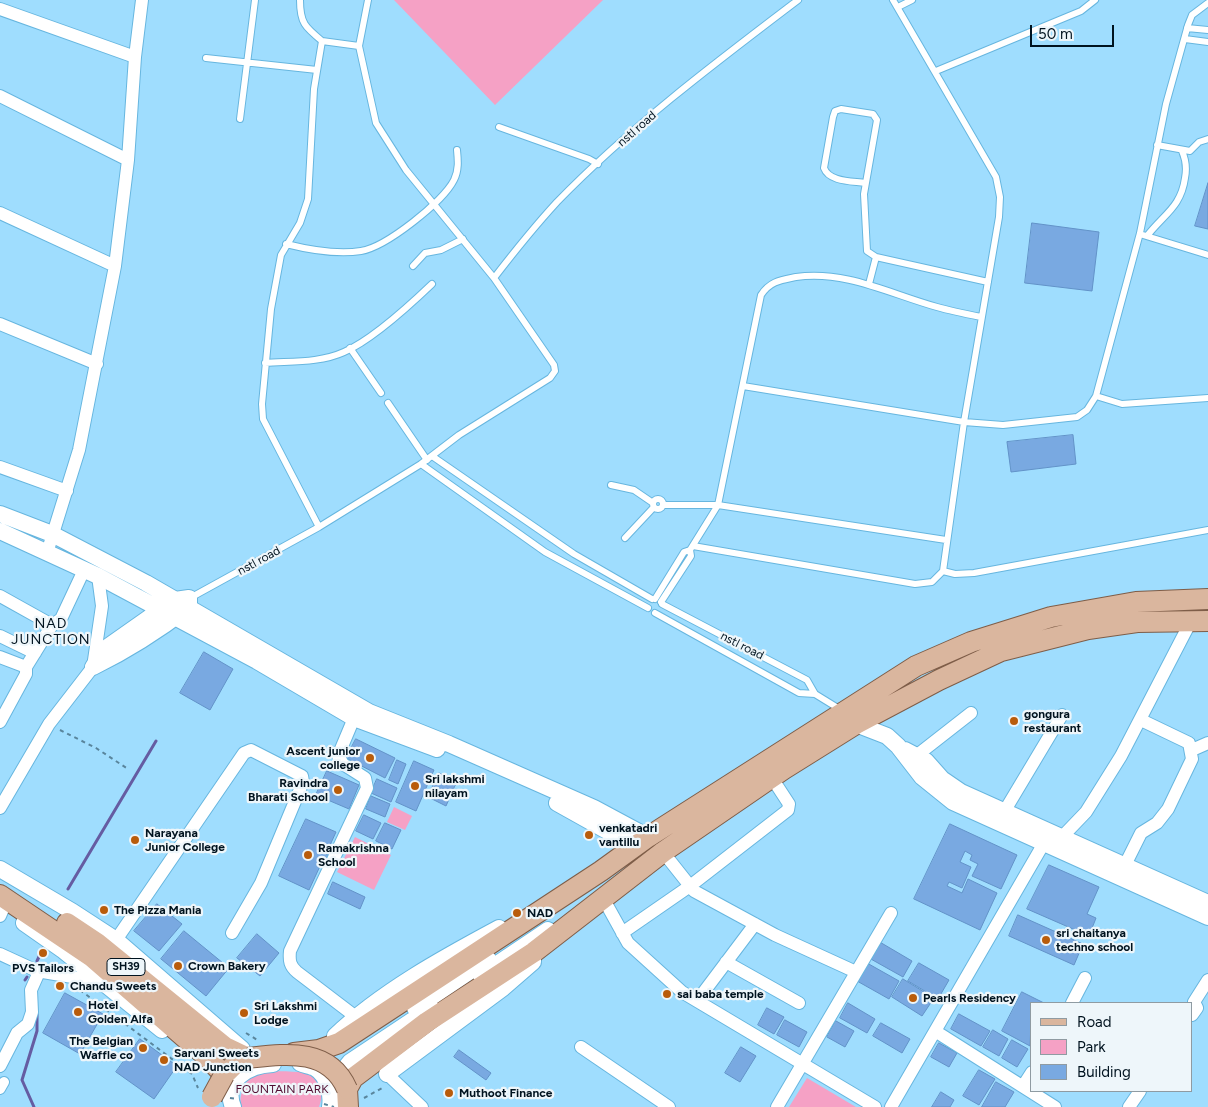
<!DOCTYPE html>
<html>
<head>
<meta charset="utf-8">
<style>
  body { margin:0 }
  #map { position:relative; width:1208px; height:1107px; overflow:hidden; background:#9fddfe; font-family:Figtree,sans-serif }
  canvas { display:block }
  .legend { position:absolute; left:1030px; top:1002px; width:162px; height:90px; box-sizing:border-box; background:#eef6fa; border:1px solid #8f9ba2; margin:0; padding:6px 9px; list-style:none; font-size:15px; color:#00131f }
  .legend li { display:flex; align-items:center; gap:10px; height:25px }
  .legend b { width:25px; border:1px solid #8f9ba2 }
  .scale { position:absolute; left:1030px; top:25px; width:84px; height:22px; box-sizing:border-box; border:2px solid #00131f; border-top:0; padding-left:6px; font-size:15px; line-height:18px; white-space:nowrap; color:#00131f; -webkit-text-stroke:4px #eef6fa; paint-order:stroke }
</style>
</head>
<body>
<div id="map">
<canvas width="1208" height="1107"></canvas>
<ul class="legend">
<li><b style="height:6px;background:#dab69e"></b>Road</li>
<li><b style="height:14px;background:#f5a1c5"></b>Park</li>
<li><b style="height:14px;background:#79a9e1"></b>Building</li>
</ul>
<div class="scale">50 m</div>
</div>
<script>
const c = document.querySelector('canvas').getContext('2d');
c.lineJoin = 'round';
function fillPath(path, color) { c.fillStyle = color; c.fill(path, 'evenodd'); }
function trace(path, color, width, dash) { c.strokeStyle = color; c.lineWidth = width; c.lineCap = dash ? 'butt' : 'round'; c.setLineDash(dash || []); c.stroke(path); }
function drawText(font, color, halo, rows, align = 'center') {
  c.font = font + ' Figtree,sans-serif'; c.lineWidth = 4.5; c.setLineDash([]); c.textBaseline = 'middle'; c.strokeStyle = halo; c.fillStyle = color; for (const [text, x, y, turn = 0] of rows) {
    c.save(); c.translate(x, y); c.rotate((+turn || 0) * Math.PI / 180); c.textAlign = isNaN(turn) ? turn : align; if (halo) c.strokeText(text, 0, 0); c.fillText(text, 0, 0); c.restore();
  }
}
fillPath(new Path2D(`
  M394 0H603L495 105Z
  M394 807 412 816 405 830 387 822Z
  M355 837 391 855 374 890 337 872Z
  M303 1072C323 1081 326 1087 319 1107H242C239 1100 241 1095 243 1088 251 1066 285 1072 303 1072Z
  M807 1078 856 1107H789Z`), '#f5a1c5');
trace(new Path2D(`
  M68 889 156 741
  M37 961 43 948
  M25 980 27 977
  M34 1107 22 1080 37 1031V1014`), '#655ca2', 3);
const building = new Path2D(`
  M1208 183V229L1195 226Z
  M1032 223 1099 232 1092 291 1025 283Z
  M1073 435 1076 464 1011 472 1007 442Z
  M204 652 233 669 210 710 180 693Z
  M356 739 395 758 385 778 346 758Z
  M397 760 406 764 398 784 389 780Z
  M414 761 434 770 416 811 396 802Z
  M327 771 359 785 349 809 316 795Z
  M439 773 457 781 446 806 428 797Z
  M377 779 397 788 391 802 371 793Z
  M371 796 390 804 385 817 366 809Z
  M364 815 381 823 373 839 356 831Z
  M306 819 336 832 326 854 330 856 325 866 321 864 309 890 279 876Z
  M385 823 401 830 392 849 376 841Z
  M950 824 1017 855 1001 889 972 876 978 864 970 860 972 855 965 851 960 862 971 867 962 888 949 882 947 886 962 893 968 879 997 893 980 930 914 899Z
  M1049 865 1099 887 1087 914 1096 918 1089 936 1027 909Z
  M333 882 365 897 360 909 328 894Z
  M157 904 182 924 159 951 134 931Z
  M1018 915 1083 944 1074 965 1009 936Z
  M184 931 229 968 206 996 161 959Z
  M257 934 279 953 260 976 237 958Z
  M878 941 912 961 903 977 869 958Z
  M867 963 899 981 889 999 857 981Z
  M919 963 949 980 938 999 908 981Z
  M903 979 934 998 922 1016 892 997Z
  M1022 992 1044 1003H1032L1030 1046 1002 1031Z
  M65 993 103 1014 80 1054 43 1033Z
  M848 1003 875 1019 867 1033 840 1018Z
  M767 1008 784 1017 774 1034 758 1025Z
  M959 1014 990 1031 981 1046 951 1029Z
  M785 1020 807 1032 799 1047 777 1035Z
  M836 1021 854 1031 845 1047 827 1037Z
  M881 1023 910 1039 902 1053 873 1036Z
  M993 1030 1008 1039 999 1056 983 1047Z
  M140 1039 177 1066 154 1099 116 1072Z
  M1012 1040 1028 1049 1017 1067 1002 1058Z
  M939 1043 957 1053 949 1067 931 1057Z
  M741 1047 756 1056 740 1082 725 1073Z
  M459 1050 491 1073 486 1080 454 1057Z
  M979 1070 995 1079 979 1105 963 1096Z
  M996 1082 1014 1092 1005 1107H982Z
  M941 1092 954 1100 950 1107H932Z`);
fillPath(building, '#79a9e1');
trace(building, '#6292c8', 1);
const service = new Path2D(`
  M300 0C300 23 305 27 322 41
  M368 0 359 46 376 123 406 170 494 278C514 252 535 226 557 202 630 127 715 63 798 0
  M898 7 912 0
  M1187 28 1208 30
  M1185 39 1208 42
  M206 58 317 70
  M936 71 1081 11 1095 0
  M240 119 255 0
  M499 127 589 159 598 164
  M1157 145 1190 151 1199 142 1208 139
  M865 183C852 181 829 182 824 168L833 117 835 111 841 109 873 114 877 120 864 194 867 251 876 257 988 282
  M1143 235 1208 255
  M1147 236C1164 214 1181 207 1185 178 1187 168 1186 160 1182 151
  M286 244C310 250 336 255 361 251 386 247 443 202 454 180 459 170 458 160 457 150
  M413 266 425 253 441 250 463 239
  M869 284 876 257
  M350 348 381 393
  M265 363C291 361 320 363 344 352 372 340 410 305 432 284
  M743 386 964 422 1003 425 1077 417 1087 410 1096 396 1140 233 1166 104 1188 25 1192 15 1208 3
  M1096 396 1122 404 1208 398
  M388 403 427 460
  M432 456 574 554 652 599
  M421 464 545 552 648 608
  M611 485 634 490 653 503
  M653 504a5 5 0 1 1 10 0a5 5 0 1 1-10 0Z
  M663 505H718L946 540
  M319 527 263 419 262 404 271 309 281 255 300 223 308 199 314 89 322 41 359 46
  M625 538 654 507
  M693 546 915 584 932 582 943 571 964 422 999 217 1000 197 996 177 893 0
  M943 571 955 574 974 573 1208 530
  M190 598 319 527 421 464 459 435 550 378 555 371 554 365 494 278
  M655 599 684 552 690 550
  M661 602 691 556 690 550 718 505 761 295C770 281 781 280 796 277 846 270 890 294 937 307 951 311 966 314 981 317
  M662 604 807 680 815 694
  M655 613 799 693 815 694 841 710`);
const pedestrian = new Path2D(`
  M0 1089 4 1082`);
const minor = new Path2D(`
  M0 9 135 57
  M0 96 128 160
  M0 213 115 266
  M0 324 97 364
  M0 467 67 491
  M47 553 79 450 115 266 128 160 135 57 142 0
  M0 596 52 625
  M0 636 35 653
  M0 657 26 667
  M354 718 338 756 343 764 365 778 367 788 290 951C289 961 290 966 297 972L356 1017
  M0 722 26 674V667L52 625 61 619 84 570
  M1192 750 1208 743
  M916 756 971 713
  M0 808 49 724 93 667 102 606 98 576
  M1004 812 1062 715
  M663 852 694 891 775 935 856 972
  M1125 865 1141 833 1157 823 1168 809 1192 759 1189 743 1141 720
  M603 898 628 943 682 992 875 1107
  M0 916 3 909
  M622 933 690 886 788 810 789 804 772 778
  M116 940 244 753 251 750 302 776 303 782 261 883 232 933
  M0 954 37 971 102 982
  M726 962 799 1003
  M697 1001 755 924
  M1072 1003 1085 978
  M1192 1015 1197 1008 1194 1002 1208 980
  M935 1031 1055 1107
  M581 1047 669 1107
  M0 1066 17 1033 28 1024 32 1012 31 990 39 972
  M387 1074 422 1107
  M1023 1086 1032 1072
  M777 1107 891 913
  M891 1107 1044 843 1062 837 1086 812 1121 756 1191 621
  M1129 1107 1140 1091`);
const tertiary = new Path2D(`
  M0 514 52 534 146 583 369 712 449 744 594 808 648 837
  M0 531 98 576 257 661 354 718 437 749
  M189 598V607C159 630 126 651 93 667L106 648 160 610 175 600Z
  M856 724 887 736 898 746 922 777 953 802 1208 917
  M905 750 926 761 942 779 961 792 1208 903
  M557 803 634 846
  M0 869 73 912 116 940 242 1049
  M24 923 64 951 162 1030
  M481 975 548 930
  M415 1008 488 959
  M335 1036C381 992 443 958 499 928
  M300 1063C304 1065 311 1066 315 1068 328 1076 332 1094 330 1107
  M387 1074 503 988 533 962V957
  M329 1088 350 1062 431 1008
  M233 1107C222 1080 249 1065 273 1064`);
const primary = new Path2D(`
  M0 895 92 957 207 1057 224 1075 236 1063 248 1058
  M67 923 97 943 225 1047 248 1058
  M294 1053 319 1050 339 1043 601 871 648 837 916 666 971 642 1051 617 1136 602 1208 599
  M348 1107 347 1089 353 1078 369 1066 427 1022 534 952 663 852 784 769 856 724 939 680 1001 651 1088 629 1137 622 1208 621`);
trace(service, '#67b6df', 8);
trace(pedestrian, '#67b6df', 12);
trace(minor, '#67b6df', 14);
trace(tertiary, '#67b6df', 18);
trace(primary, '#7e5d48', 22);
trace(new Path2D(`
  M60 730 96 748 128 769
  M80 990 192 1074 198 1088
  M246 1033 259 1041
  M364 1098 384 1087`), '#59859c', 2, [4, 4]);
trace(service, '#fff', 6);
trace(pedestrian, '#fff', 10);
trace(minor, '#fff', 12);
trace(tertiary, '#fff', 16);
trace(primary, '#dab69e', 20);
const primaryBridge = new Path2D(`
  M248 1058C285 1054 329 1047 347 1089
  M212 1097 224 1075`);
trace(primaryBridge, '#7e5d48', 22, []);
trace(new Path2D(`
  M230 1098 237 1099
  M324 1104 334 1107`), '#59859c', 2, [4, 4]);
trace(primaryBridge, '#dab69e', 20);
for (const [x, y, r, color] of [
  [1014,721,5,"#b95c0b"],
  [370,758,5,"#b95c0b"],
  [415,786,5,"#b95c0b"],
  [338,790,5,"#b95c0b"],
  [589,835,5,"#b95c0b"],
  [135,840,5,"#b95c0b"],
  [308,855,5,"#b95c0b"],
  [104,910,5,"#b95c0b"],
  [517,913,5,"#b95c0b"],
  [1046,940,5,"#b95c0b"],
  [43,953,5,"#b95c0b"],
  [178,966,5,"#b95c0b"],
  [60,986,5,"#b95c0b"],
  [667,994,5,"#b95c0b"],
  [913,998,5,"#b95c0b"],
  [78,1012,5,"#b95c0b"],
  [244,1013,5,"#b95c0b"],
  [143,1048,5,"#b95c0b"],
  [164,1060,5,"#b95c0b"],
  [449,1093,5,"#b95c0b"]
]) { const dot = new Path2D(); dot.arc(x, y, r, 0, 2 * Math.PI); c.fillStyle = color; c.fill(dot); trace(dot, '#eef6fa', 2); }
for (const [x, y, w] of [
  [126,967,38]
]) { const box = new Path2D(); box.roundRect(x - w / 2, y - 8.5, w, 17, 4); c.fillStyle = '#eef6fa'; c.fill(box); trace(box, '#00131f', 1); }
drawText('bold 11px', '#00131f', null, [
  ["SH39",126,967]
]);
drawText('12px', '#00131f', '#eef6fa', [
  ["nstl road",637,129,-41],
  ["nstl road",259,561,-29],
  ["nstl road",742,646,27]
]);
drawText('bold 12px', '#00131f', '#eef6fa', [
  ["gongura",1024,714],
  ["restaurant",1024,728],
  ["Ascent junior",360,751,"right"],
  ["college",360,765,"right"],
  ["Sri lakshmi",425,779],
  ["nilayam",425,793],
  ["Ravindra",328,783,"right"],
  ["Bharati School",328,797,"right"],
  ["venkatadri",599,828],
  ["vantillu",599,842],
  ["Narayana",145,833],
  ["Junior College",145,847],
  ["Ramakrishna",318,848],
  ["School",318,862],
  ["The Pizza Mania",114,910],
  ["NAD",527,913],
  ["sri chaitanya",1056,933],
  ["techno school",1056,947],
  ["Crown Bakery",188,966],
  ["PVS Tailors",43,968,"center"],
  ["Chandu Sweets",70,986],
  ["sai baba temple",677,994],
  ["Pearls Residency",923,998],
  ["Hotel",88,1005],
  ["Golden Alfa",88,1019],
  ["Sri Lakshmi",254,1006],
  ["Lodge",254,1020],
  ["The Belgian",133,1041,"right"],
  ["Waffle co",133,1055,"right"],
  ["Sarvani Sweets",174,1053],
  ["NAD Junction",174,1067],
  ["Muthoot Finance",459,1093]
], 'left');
drawText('12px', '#500e31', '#eef6fa', [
  ["FOUNTAIN PARK",282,1089]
]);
c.letterSpacing = '1px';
drawText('14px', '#00131f', '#eef6fa', [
  ["NAD",51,624],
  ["JUNCTION",51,640]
]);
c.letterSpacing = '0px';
</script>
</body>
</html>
